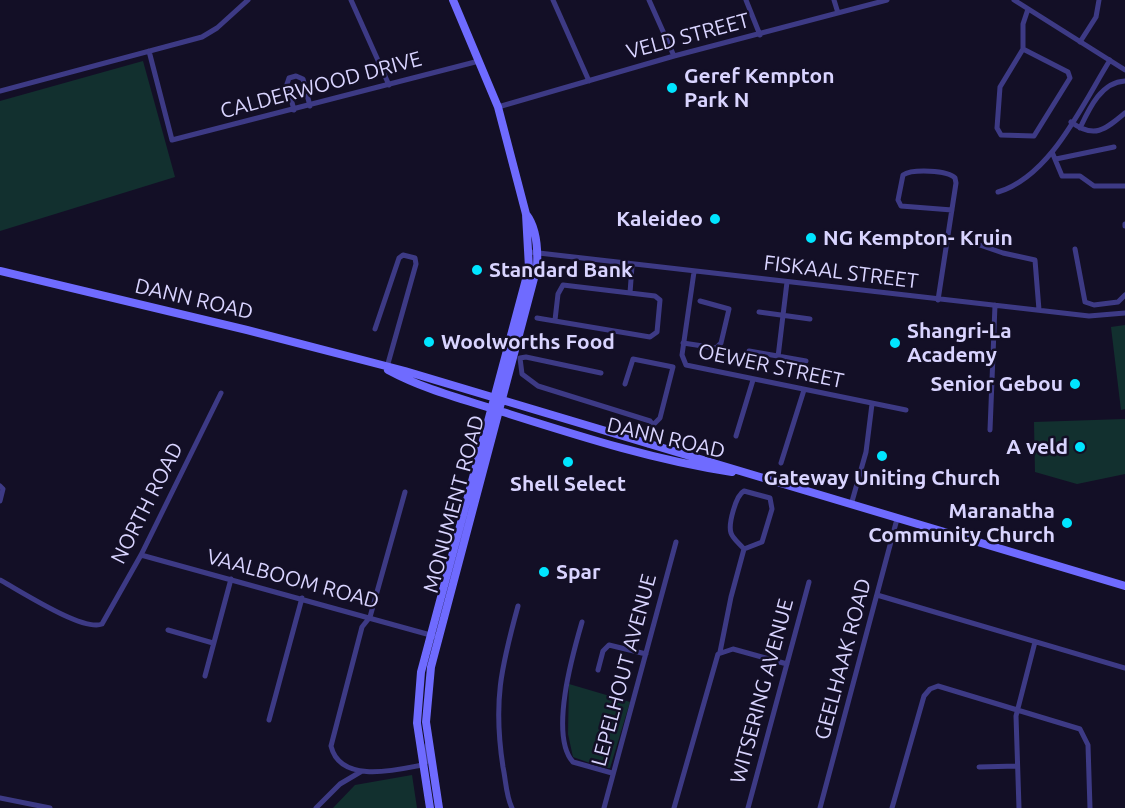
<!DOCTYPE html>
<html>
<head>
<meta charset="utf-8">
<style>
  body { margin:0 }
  canvas { display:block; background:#130f26 }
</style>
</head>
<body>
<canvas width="1125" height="808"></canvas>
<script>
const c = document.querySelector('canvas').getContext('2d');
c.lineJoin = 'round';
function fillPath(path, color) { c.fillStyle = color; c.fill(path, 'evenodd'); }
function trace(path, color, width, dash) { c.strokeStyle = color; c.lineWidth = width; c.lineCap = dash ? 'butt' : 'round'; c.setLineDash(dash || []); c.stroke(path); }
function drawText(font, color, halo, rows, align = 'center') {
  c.font = font + ' Ubuntu,sans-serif'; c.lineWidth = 5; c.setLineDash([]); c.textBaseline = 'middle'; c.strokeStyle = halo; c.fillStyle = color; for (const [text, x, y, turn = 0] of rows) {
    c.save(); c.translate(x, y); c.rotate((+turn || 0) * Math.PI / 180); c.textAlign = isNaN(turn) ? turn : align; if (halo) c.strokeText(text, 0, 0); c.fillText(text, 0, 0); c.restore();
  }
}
fillPath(new Path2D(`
  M143 61 175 177 0 231V101Z
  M1125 325V409L1121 410 1111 327Z
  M1125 419V474L1077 484 1035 472 1034 422Z
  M569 684 630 702 610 768H604L573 757 568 734Z
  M412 775 417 808H333L355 785Z`), '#12302f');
trace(new Path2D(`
  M351 0 389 85
  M553 0 589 81
  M649 0 674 56
  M746 0 760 35
  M834 0 838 13
  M1014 0 1125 70
  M1080 42 1096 17 1099 0
  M1023 49 1068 72 1070 78 1034 136 1001 135 997 128 1000 87 1023 49V24L1028 9
  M149 51 172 140 479 61
  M0 91 202 37 217 28 248 0
  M498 107 674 56 887 0
  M294 110 287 84 289 78 296 76 303 79 310 106
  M1071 122C1094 139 1105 130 1125 113
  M1080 128C1089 109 1101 82 1125 81
  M1052 152 1062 176H1080L1094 186H1125
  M1056 159 1114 147
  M998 192C1051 176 1082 105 1110 60
  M1125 224V226
  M971 242 1003 253 1035 260 1039 310
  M1075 249 1085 302 1094 305 1118 302 1125 295
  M530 252 1089 316 1125 313
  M694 272 682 355 686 365 906 410
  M630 293 632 266
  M938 300 956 183 955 178C948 170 912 169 903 175L898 200 901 206 952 210
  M759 312 810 319
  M537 318 650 337 657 332 660 300 655 296 563 285 558 294 555 320
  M375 329 399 258 403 255 415 258 416 264 387 367
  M683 343 716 348 721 343 729 309 700 301
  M749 351 806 361
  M778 357 787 282
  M601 373 526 357 520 358 522 374 538 386 650 421 653 425 648 445
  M625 384 633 359 673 367 660 418 653 425
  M990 430 995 305
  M736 436 753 380
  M781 463 804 390
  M0 486 3 489 0 501
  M744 491 770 498 772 509 762 542 744 549C740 544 733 539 731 533 728 524 736 495 744 491Z
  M405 492 370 617 362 627 331 746C340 784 396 770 422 765L426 762 427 745
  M851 505 866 452 872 404
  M141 555 434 636
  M0 580C19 590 83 632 102 624L141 555 221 393
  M877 595 1125 668
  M582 622C573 653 549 735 573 762L612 773
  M168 630 213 643
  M720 652 731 597 744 549
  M598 670 603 651 609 645 646 654
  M205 676 231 579
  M269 720 302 598
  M979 767 1017 766
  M0 798 50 808
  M316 808 340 784 362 771
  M512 808C506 796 506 781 503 767 493 702 501 668 518 606
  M604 808 676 542
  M674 808 718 654 733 649 787 664
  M748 808 809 582
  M820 808 897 519
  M892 808 924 696 930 689 938 686 1080 729 1088 745 1090 808
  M1019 808 1016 716 1035 642`), '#3d3a85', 5);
trace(new Path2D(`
  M0 271 247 330 405 371 1125 586
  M388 370C425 390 463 399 503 412 579 436 653 460 732 472
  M430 808 417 723 421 672 529 268 526 214 498 107 453 0
  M439 808 426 722 431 667 537 267C538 249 537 228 526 214`), '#6f6bff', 8);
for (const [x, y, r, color] of [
  [672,88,6,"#00e5ff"],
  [715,219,6,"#00e5ff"],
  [811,238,6,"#00e5ff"],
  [477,270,6,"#00e5ff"],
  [429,342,6,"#00e5ff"],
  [895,343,6,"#00e5ff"],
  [1075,384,6,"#00e5ff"],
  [1080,447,6,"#00e5ff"],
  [882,456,6,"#00e5ff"],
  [568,462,6,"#00e5ff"],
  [1067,523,6,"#00e5ff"],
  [544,572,6,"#00e5ff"]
]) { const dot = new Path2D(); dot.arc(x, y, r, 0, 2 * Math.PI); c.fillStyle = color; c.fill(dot); trace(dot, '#130f26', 2); }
drawText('21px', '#d9d4ff', '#130f26', [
  ["VELD STREET",688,36,-15],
  ["CALDERWOOD DRIVE",321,85,-15],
  ["FISKAAL STREET",841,272,7],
  ["DANN ROAD",194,299,13],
  ["OEWER STREET",771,366,12],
  ["DANN ROAD",666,438,13],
  ["NORTH ROAD",147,503,-63],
  ["MONUMENT ROAD",454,504,-75],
  ["VAALBOOM ROAD",293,579,15],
  ["GEELHAAK ROAD",843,659,-75],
  ["LEPELHOUT AVENUE",624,670,-75],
  ["WITSERING AVENUE",762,691,-75]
]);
drawText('bold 21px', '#d9d4ff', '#130f26', [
  ["Geref Kempton",684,76],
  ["Park N",684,100],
  ["Kaleideo",703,219,"right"],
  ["NG Kempton- Kruin",823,238],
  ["Standard Bank",489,270],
  ["Shangri-La",907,331],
  ["Academy",907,355],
  ["Woolworths Food",441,342],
  ["Senior Gebou",1063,384,"right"],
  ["A veld",1068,447,"right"],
  ["Gateway Uniting Church",882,478,"center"],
  ["Shell Select",568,484,"center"],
  ["Maranatha",1055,511,"right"],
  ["Community Church",1055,535,"right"],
  ["Spar",556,572]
], 'left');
</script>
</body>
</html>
